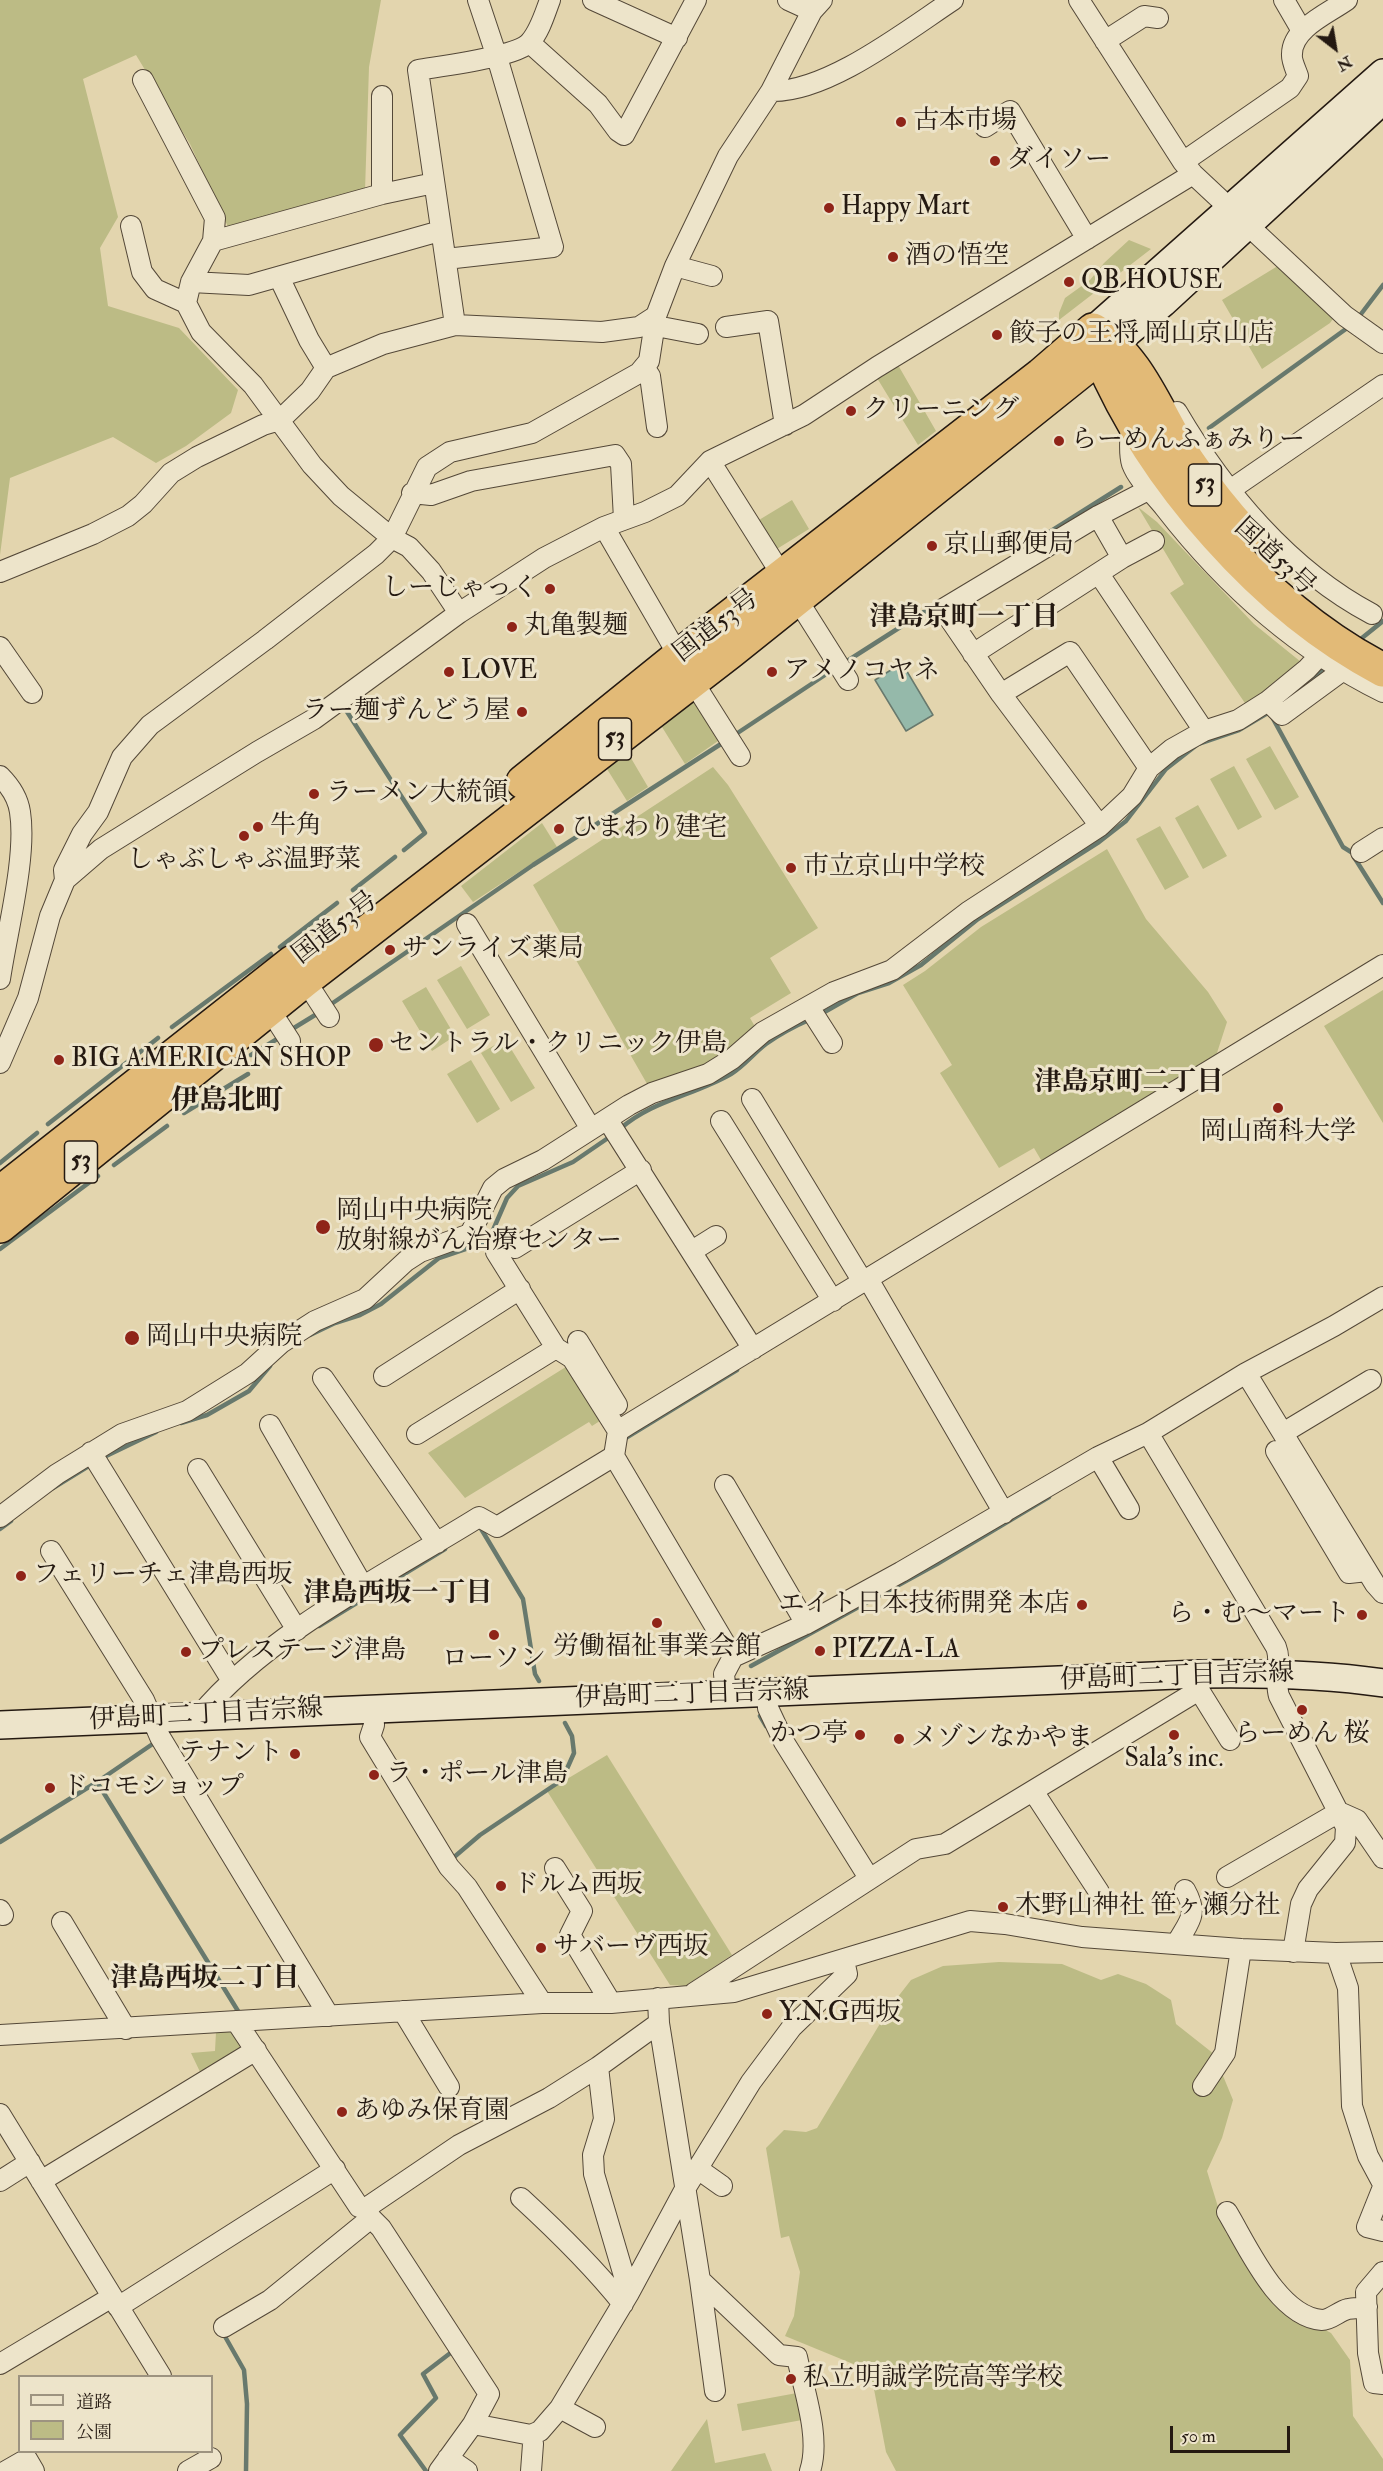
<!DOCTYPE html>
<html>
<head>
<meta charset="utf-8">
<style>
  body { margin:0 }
  #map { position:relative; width:1383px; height:2471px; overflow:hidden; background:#e3d5ae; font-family:"IM FELL Double Pica","Noto Serif JP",serif }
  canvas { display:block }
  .legend { position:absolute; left:18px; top:2375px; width:195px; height:78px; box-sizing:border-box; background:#ede4ca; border:2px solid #9d9380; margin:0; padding:8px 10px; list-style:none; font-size:18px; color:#241911 }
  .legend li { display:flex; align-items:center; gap:12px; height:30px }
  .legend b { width:30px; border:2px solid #9d9380 }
  .north { position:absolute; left:1305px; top:18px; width:60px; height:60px; -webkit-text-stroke:4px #ede4ca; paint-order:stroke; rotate:149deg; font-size:16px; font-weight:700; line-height:24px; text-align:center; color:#241911 }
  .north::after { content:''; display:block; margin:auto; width:21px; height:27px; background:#241911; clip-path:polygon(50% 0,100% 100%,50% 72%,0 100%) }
  .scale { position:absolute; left:1170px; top:2426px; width:120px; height:27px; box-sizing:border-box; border:3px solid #241911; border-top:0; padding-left:8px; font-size:18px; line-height:21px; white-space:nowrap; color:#241911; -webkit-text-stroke:4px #ede4ca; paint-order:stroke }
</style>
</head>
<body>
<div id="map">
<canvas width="1383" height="2471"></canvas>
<ul class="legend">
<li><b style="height:8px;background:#ede4ca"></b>道路</li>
<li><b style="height:16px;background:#bcbb85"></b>公園</li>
</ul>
<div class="north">N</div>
<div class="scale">50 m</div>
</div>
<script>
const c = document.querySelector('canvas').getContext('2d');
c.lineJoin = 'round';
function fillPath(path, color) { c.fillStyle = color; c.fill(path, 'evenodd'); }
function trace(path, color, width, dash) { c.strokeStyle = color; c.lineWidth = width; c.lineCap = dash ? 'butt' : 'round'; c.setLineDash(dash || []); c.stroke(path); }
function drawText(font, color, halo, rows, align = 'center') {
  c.font = font + ' "IM FELL Double Pica","Noto Serif JP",serif'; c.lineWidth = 6; c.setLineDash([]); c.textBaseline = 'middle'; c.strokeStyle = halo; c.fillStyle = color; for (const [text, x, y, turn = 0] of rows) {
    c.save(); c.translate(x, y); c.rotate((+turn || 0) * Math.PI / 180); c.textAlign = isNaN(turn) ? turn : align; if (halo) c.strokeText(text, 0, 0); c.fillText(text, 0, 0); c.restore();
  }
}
fillPath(new Path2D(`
  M0 0H381L369 67 365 191 229 229 190 144 136 55 83 79 118 217 100 248 108 306 179 328 238 390 231 413 186 446 156 463 113 437 10 478 0 555Z
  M1129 240 1151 249 1059 320V313L1065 298 1090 280 1104 263Z
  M1281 264 1336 315 1330 323 1262 369 1222 300Z
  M898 365 936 431 918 445 877 378Z
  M792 500 809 529 772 552 754 523Z
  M1138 507 1157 522 1254 624 1306 666 1249 709 1170 593 1184 584Z
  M694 701 718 741 685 764 662 727Z
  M1270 746 1299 797 1275 810 1246 759Z
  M628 753 648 787 627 801 607 769Z
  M1234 766 1262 817 1238 830 1210 779Z
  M713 767 728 785 818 928 770 958 791 993 750 1018 757 1030 729 1056 650 1089 533 885Z
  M1198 805 1227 856 1203 869 1175 818Z
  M542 823 557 847 473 902 461 886Z
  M1160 826 1189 877 1165 890 1136 839Z
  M1107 849 1146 919 1208 992 1227 1022 1215 1059 1044 1165 1034 1148 999 1168 940 1073 952 1065 903 985 925 971 981 927Z
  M461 966 490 1015 467 1029 437 980Z
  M426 987 455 1036 432 1051 402 1001Z
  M1383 990V1123L1324 1026Z
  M505 1039 535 1088 511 1102 481 1053Z
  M471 1060 500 1109 477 1123 447 1074Z
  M569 1365 603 1419 592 1426 589 1422 465 1498 428 1453Z
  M607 1755 732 1955 685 1986 670 1985 547 1791Z
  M999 1962 1062 1964 1101 1980 1118 1974 1146 1984 1171 2000 1176 2024 1214 2054 1233 2100 1222 2138 1207 2171 1226 2233 1285 2308 1331 2333 1350 2360 1353 2416 1383 2459V2471H896L886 2452 873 2384 863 2368 785 2336 794 2316 800 2272 789 2236 781 2238 766 2148 784 2130 806 2132 817 2128 884 2017 877 2010 897 1998 911 1980 943 1966Z
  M236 2031 247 2048 202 2076 191 2053 215 2051 216 2032Z
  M797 2393 802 2420 742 2431 737 2404Z
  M707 2419 715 2463 765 2453 772 2471H671Z`), '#bcbb85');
const water = new Path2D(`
  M902 663 933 715 906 731 875 680Z`);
fillPath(water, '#95b9aa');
trace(water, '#68796d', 1.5);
trace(new Path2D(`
  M1358 318 1383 285
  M1209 428 1350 326
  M1013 555 1121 487
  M1357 642 1383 621
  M844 663 938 603
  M1288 699 1327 666
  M342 704 425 833 404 850
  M1271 715 1343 847 1351 852
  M733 736 834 669
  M1354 857 1383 903
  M353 890 395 857
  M280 947 337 903
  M327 1007 533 865 724 742
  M821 1014 858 993 889 983 921 965 978 919 1099 842 1126 821 1166 769 1198 744 1239 730 1271 711
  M172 1027 271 954
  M289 1031 320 1012
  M251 1055 282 1036
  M184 1113 248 1074
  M48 1124 158 1038
  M620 1129C651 1101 695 1095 731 1074 744 1066 754 1053 766 1044 780 1034 795 1026 811 1019
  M0 1163 37 1133
  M114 1165 167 1126
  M0 1249 98 1176
  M310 1335 335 1323 360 1315 381 1304 439 1258 483 1243 490 1237 507 1198 518 1186 573 1162 611 1136
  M181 1423 207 1415 249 1391 270 1366
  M624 1439 737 1370
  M102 1458 156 1432
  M53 1488 92 1464
  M480 1527 523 1599 535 1674 539 1681
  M0 1529 11 1521
  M319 1626 445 1549
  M751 1666 937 1564 1049 1497
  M760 1716 766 1726
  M97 1782 238 2011
  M0 1842 97 1782 157 1741
  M453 1858 480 1835 562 1780 574 1753 572 1736 565 1723
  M223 2333 244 2370 247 2404 246 2471
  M426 2471 400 2435 436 2398 423 2374 453 2351`), '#68796d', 4.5);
const street = new Path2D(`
  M593 0 677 38
  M788 0 812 11
  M1079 0 1183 162 1193 174 1345 316 1383 343
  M1284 0 1302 31
  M1105 41 1144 16 1158 18
  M530 43 598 104 618 131 624 135 696 0
  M143 80 215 218 213 241 191 282 186 303 201 332 253 385 312 465 341 496 392 538 409 547 431 571 459 613
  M771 91C827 93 906 31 953 0
  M985 127 1010 111 1087 239
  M1183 162 1290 88 1298 76C1296 70 1291 60 1292 54 1292 28 1329 13 1347 0
  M382 194V96
  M131 226 142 272 155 289 186 303
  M213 241 382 194 434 183
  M446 259 553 247 497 57 478 0
  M675 266 712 276
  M279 277 309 340 326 368
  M191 282 249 285 440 231
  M455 325 418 70C441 66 517 57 530 42 540 31 545 13 550 0
  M656 326 698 334
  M726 327 768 321 785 425
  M644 367 650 376 657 427
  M1177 412C1224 492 1289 570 1372 614
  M1131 423C1131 435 1128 452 1132 464 1138 480 1154 494 1165 508 1224 584 1296 649 1383 692
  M710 461 848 680
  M1230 490 1383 385
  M412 493 431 495 471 481 615 455 621 464 624 519
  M1098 516 1122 558
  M604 527 699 691 740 756
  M0 572 93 534 128 516 143 504 171 473 197 457 263 425 280 420 310 391 326 368 383 344 455 325 602 332 639 327 656 316
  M1099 574 1204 731
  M0 647 32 693
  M973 654 1122 558 1154 541
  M1001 694 1070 652 1149 768
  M1268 701 1282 715 1342 671
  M0 776C10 786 18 798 20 812 27 857 7 931 0 979
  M1100 826 1001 694 943 609 1098 516 1150 489
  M1361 852 1383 838
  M65 880 64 870 82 834 98 812 122 757 150 725 265 640 376 554 392 538 427 467 450 452 532 433 639 373 649 361 656 316 675 266 728 156 771 91 812 11 822 0
  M467 924 591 1129
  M305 980 329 1017
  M809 1007 832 1043
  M270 1010 290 1041
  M0 1063 28 998 50 916 65 880 101 849 257 752 314 719 459 613 544 558 604 527 645 512 677 496 710 461 804 415 877 367 1193 174
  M752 1099 863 1282
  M607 1119 753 1349
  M721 1121 833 1301
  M515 1248 641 1170
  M692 1251 716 1236
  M496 1252 556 1348
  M868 1279 1004 1513
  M578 1341 617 1405
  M1246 1373 1375 1584 1383 1593
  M384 1376 520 1289
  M323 1378 437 1543
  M270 1425 364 1588
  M1148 1433 1276 1647C1282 1662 1274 1680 1279 1696L1346 1827 1345 1843 1308 1889 1301 1904 1293 1952
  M1283 1433 1371 1380
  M417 1434 556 1348 572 1358 618 1431
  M1276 1451 1349 1573 1367 1571
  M91 1452 232 1681
  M614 1456 618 1431 629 1424 1383 965
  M1098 1457 1129 1509
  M198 1469 297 1630
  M725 1485 806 1624
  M0 1517 57 1474 122 1434 187 1411 248 1373 281 1343 315 1321 365 1299 406 1261 420 1252 470 1234 493 1188 504 1179 543 1160 629 1105 652 1093 708 1074 732 1059 763 1032 834 992 892 970 968 912 1100 826 1132 796 1149 768 1172 749 1204 731 1238 720 1268 701 1307 669 1319 656
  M51 1551 144 1700 160 1737 329 2016
  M733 1657 806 1624 901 1572 1098 1457 1148 1433 1246 1373 1334 1326 1383 1297
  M1199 1690 1230 1740
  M767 1693 768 1708 784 1742 869 1878
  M373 1709 374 1725 370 1737 449 1867 467 1887 542 2003
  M200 1715C268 1633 389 1573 479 1517L497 1527 614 1456 733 1657 724 1674 726 1694
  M1033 1791 1099 1892
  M555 1868 582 1911 570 1935 611 2003
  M1227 1877 1339 1812 1357 1820 1383 1858
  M0 1910 3 1915
  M62 1922 126 2029
  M1177 1943C1189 1921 1199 1915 1185 1890
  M1336 1953 1348 1988 1352 2106 1368 2156 1383 2184
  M694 1993 916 1849 945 1844 1199 1690 1200 1674
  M658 1998 659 2023 700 2280 715 2391
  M403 2011 449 2087
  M0 2035 542 2003H611L734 1992 970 1921 1005 1924 1082 1937 1241 1949 1336 1953 1383 1952
  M598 2067 604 2119 593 2155 594 2174 629 2293
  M1203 2086 1225 2053 1241 1949
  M0 2114 161 2376
  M698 2169 722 2186
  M0 2181 30 2162
  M41 2181 256 2050
  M1383 2187 1367 2227 1383 2231
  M521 2198C558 2232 592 2265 623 2304
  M366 2208 459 2145 549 2098 598 2067 659 2023
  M1227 2212C1247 2245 1278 2317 1322 2320 1331 2320 1339 2311 1348 2309 1354 2308 1360 2308 1367 2307
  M371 2218 381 2228 489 2394 473 2424
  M1383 2272 1366 2292 1368 2353 1374 2383 1383 2384
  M700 2280 779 2355 797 2357C804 2391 821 2438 810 2471
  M118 2307 335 2169
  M224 2327 270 2300 371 2218 366 2208 359 2207 236 2021
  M0 2364 112 2297
  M560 2408 595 2427
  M448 2458 467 2471
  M6 2471 27 2459 34 2471
  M188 2471 211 2458
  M439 2471 473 2424 531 2435 540 2431 560 2408 629 2293 685 2189 751 2082 792 2027 847 1974 844 1960
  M531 2471 533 2444 531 2435`);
const secondary = new Path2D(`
  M1383 73 1093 330 1100 356 1163 303 1383 100
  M0 1725 1200 1674C1262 1673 1322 1674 1383 1683`);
const highway = new Path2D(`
  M523 782 679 656 1041 375 1093 330C1141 358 1158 417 1189 463 1206 488 1225 512 1246 535
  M0 1193 293 962
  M0 1226 305 980 730 652 1100 356C1152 479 1264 608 1383 670`);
trace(street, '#544838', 22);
trace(secondary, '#241911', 30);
trace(highway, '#241911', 36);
trace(street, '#ede4ca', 20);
trace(secondary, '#ede4ca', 27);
trace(highway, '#e2ba77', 33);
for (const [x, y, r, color] of [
  [901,122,6,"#8f2418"],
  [995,161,6,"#8f2418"],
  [829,208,6,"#8f2418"],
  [893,257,6,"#8f2418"],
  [1069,282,6,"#8f2418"],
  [997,335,6,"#8f2418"],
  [851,411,6,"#8f2418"],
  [1059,441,6,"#8f2418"],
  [932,546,6,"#8f2418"],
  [550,589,6,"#8f2418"],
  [512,627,6,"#8f2418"],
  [449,672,6,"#8f2418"],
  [772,672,6,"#8f2418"],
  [522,712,6,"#8f2418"],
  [314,794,6,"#8f2418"],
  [258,827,6,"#8f2418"],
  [559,829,6,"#8f2418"],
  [244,836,6,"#8f2418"],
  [791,868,6,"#8f2418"],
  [390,950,6,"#8f2418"],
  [376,1045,8,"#8f2418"],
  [59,1060,6,"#8f2418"],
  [1278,1108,6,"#8f2418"],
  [323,1227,8,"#8f2418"],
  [132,1338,8,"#8f2418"],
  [21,1576,6,"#8f2418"],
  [1082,1605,6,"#8f2418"],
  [1362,1615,6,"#8f2418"],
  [657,1623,6,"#8f2418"],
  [494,1635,6,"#8f2418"],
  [820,1651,6,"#8f2418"],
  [186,1652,6,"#8f2418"],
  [1302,1710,6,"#8f2418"],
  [860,1735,6,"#8f2418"],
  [1174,1735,6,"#8f2418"],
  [899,1739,6,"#8f2418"],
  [295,1754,6,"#8f2418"],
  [374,1775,6,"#8f2418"],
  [50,1788,6,"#8f2418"],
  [501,1886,6,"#8f2418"],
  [1003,1907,6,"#8f2418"],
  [541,1948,6,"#8f2418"],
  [767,2014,6,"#8f2418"],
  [342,2112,6,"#8f2418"],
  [791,2379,6,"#8f2418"]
]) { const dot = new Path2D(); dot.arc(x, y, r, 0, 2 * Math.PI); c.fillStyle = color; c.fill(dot); trace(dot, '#ede4ca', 2); }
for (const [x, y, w] of [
  [1205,485,33],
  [615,739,33],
  [81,1162,33]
]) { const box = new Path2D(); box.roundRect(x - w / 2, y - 21, w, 42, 4.5); c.fillStyle = '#ede4ca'; c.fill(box); trace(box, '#241911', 1.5); }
drawText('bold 24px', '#241911', null, [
  ["53",1205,485],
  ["53",615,739],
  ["53",81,1162]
]);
drawText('26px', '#241911', '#ede4ca', [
  ["古本市場",913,122],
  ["ダイソー",1007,161],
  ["Happy Mart",841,208],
  ["酒の悟空",905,257],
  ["QB HOUSE",1081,282],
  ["餃子の王将 岡山京山店",1009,335],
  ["クリーニング",863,411],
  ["らーめんふぁみりー",1071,441],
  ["京山郵便局",944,546],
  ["しーじゃっく",538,589,"right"],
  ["丸亀製麺",524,627],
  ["LOVE",461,672],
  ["アメノコヤネ",784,672],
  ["ラー麺ずんどう屋",510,712,"right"],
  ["ラーメン大統領",326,794],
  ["牛角",270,827],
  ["ひまわり建宅",571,829],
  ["しゃぶしゃぶ温野菜",244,861,"center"],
  ["市立京山中学校",803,868],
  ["サンライズ薬局",402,950],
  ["セントラル・クリニック伊島",389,1045],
  ["BIG AMERICAN SHOP",71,1060],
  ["岡山商科大学",1278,1133,"center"],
  ["岡山中央病院",336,1212],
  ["放射線がん治療センター",336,1242],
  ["岡山中央病院",146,1338],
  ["フェリーチェ津島西坂",33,1576],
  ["エイト日本技術開発 本店",1070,1605,"right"],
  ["ら・む〜マート",1350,1615,"right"],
  ["労働福祉事業会館",657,1648,"center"],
  ["PIZZA-LA",832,1651],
  ["プレステージ津島",198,1652],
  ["ローソン",494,1660,"center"],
  ["かつ亭",848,1735,"right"],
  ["らーめん 桜",1302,1735,"center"],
  ["メゾンなかやま",911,1739],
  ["テナント",283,1754,"right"],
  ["Sala's inc.",1174,1760,"center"],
  ["ラ・ポール津島",386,1775],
  ["ドコモショップ",62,1788],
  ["ドルム西坂",513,1886],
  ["木野山神社 笹ヶ瀬分社",1015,1907],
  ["サバーヴ西坂",553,1948],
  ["Y.N.G西坂",779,2014],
  ["あゆみ保育園",354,2112],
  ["私立明誠学院高等学校",803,2379]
], 'left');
drawText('26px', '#241911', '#ede4ca', [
  ["国道53号",1274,558,43],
  ["国道53号",717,627,-38],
  ["国道53号",336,929,-38],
  ["伊島町二丁目吉宗線",1177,1678,-2],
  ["伊島町二丁目吉宗線",692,1696,-2],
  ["伊島町二丁目吉宗線",206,1716,-3]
]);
drawText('bold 27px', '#241911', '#ede4ca', [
  ["津島京町一丁目",964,619],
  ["津島京町二丁目",1129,1084],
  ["津島西坂一丁目",398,1595],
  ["津島西坂二丁目",205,1980]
]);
drawText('bold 28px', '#241911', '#ede4ca', [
  ["伊島北町",227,1103]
]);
</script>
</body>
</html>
